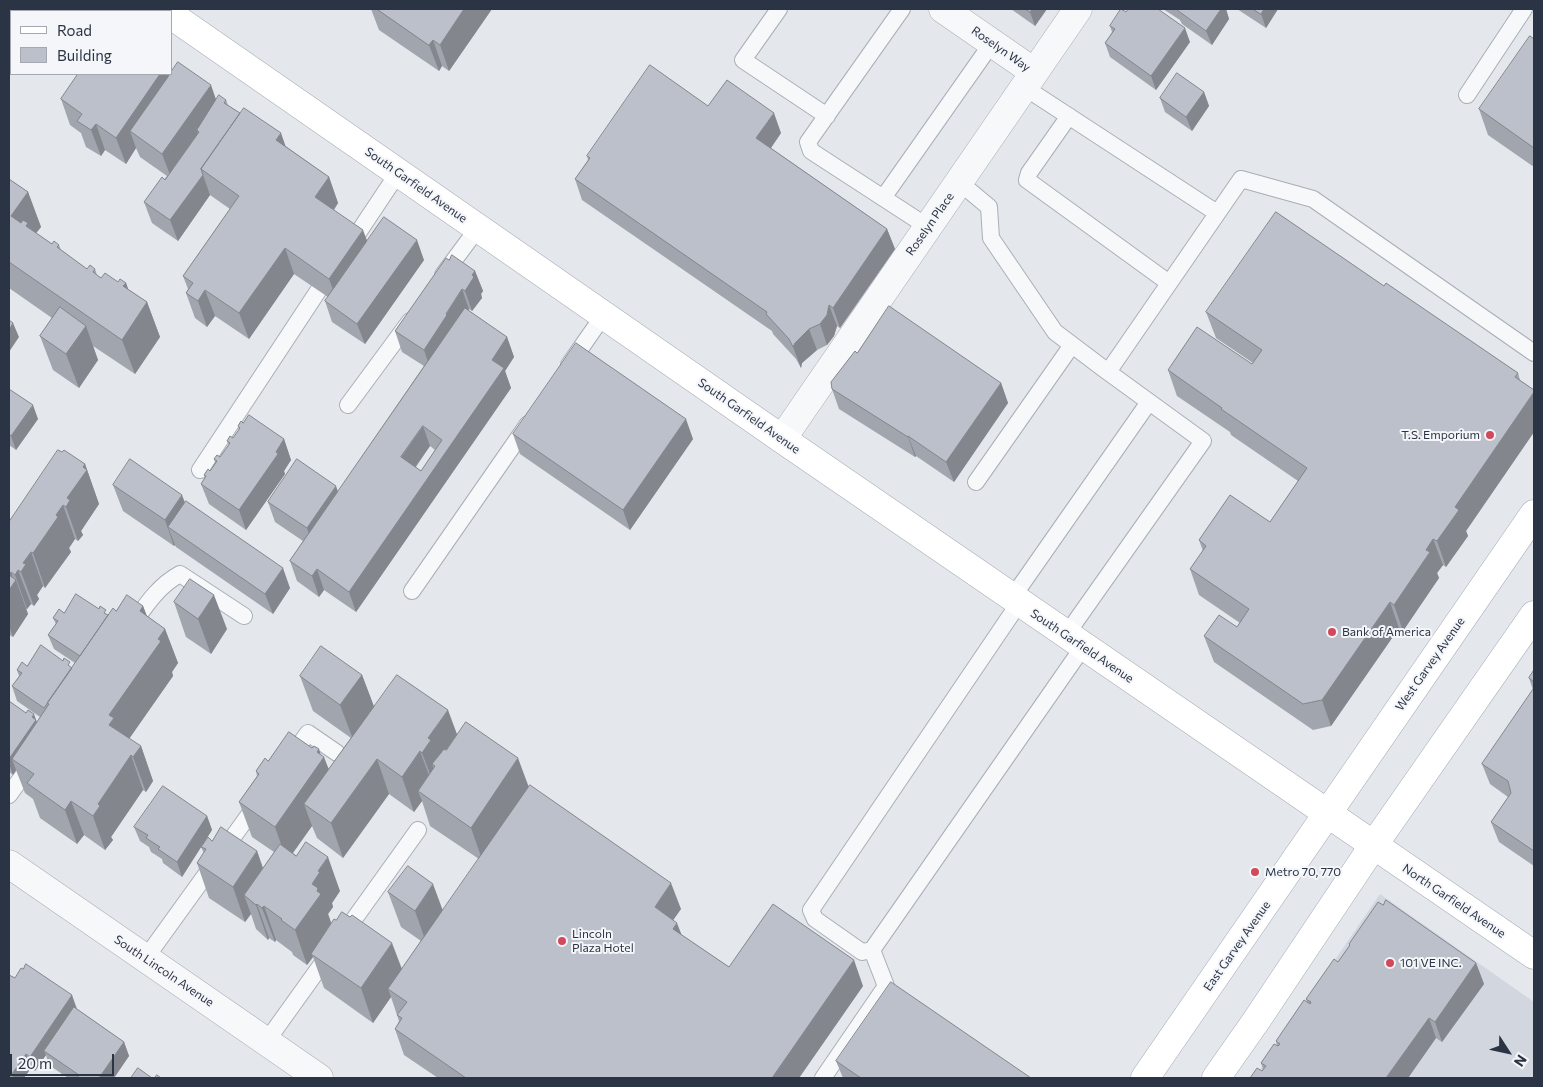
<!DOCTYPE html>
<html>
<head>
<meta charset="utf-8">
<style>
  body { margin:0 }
  #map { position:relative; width:1543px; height:1087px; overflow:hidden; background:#e4e7ec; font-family:Commissioner,sans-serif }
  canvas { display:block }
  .frame { position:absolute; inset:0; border:10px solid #2b3445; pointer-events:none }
  .legend { position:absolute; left:10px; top:10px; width:162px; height:65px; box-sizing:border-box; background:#f4f6f9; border:1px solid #a4a8b1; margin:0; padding:6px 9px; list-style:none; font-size:15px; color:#2b3445 }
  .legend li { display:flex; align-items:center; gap:10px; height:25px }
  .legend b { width:25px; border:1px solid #a4a8b1 }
  .north { position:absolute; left:1483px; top:1027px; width:50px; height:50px; -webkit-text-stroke:4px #f4f6f9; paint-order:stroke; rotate:125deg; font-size:14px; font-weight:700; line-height:20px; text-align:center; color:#2b3445 }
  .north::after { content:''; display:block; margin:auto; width:18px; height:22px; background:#2b3445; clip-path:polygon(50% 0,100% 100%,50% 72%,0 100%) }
  .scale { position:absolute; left:10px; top:1054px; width:104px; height:22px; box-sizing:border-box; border:2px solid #2b3445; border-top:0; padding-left:6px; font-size:15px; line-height:18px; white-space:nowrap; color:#2b3445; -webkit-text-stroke:4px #f4f6f9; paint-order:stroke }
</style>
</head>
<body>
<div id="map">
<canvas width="1543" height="1087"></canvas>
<div class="frame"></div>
<ul class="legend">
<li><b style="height:6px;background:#fff"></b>Road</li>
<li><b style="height:14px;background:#bbc0ca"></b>Building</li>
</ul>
<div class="north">N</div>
<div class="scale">20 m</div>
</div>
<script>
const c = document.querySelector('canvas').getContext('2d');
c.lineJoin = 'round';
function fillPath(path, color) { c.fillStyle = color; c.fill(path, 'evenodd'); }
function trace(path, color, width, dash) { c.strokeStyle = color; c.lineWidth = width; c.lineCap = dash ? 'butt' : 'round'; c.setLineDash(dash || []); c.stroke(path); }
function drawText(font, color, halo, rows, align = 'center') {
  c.font = font + ' Commissioner,sans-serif'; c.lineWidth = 4; c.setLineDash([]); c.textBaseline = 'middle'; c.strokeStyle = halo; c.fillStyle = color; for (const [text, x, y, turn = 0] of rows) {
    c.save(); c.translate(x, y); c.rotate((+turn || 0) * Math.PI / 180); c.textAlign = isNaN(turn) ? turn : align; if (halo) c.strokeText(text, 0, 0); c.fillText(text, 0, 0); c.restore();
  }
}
fillPath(new Path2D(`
  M1380 894 1534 1002V1078H1254Z`), '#d2d6de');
const lane = new Path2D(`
  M779 9 743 60 827 116
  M902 9 808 142 811 151 928 227
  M1024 87 1217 213
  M1467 95 1524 9
  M1069 116 1029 173 1027 180 1169 283
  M959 182 989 207 991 238 1055 332 1108 372
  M883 198 992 43
  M352 242 398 173
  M443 275 478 228
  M569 365 603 316
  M348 405 410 321
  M200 470 318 291
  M976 482 1072 345
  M412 591 528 424
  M1012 598 1149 402
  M1019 603 811 910 815 919 862 952 872 950 1083 647
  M132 625C146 605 158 586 180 574L244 616
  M1066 635 1203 441 1108 372 1241 179 1313 199 1534 353
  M289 759 308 733 337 753
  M9 795 32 763
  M145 959 259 801
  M266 1042 418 830
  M823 1078 886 986 872 950`);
const street = new Path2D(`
  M943 9 1034 72
  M782 439 1078 9
  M9 864 319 1078`);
const secondary = new Path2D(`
  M32 11 34 9
  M171 15 782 439 1534 955
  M9 45 11 42`);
const primary = new Path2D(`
  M1145 1078 1534 514
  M1216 1078 1256 1021 1373 846 1534 615`);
trace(lane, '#a9aeb7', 18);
trace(street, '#a9aeb7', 29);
trace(secondary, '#a9aeb7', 29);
trace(primary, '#a3abb8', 29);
trace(lane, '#f7f8fa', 16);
trace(street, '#f7f8fa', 28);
trace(secondary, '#fff', 28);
trace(primary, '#fff', 28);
fillPath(new Path2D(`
  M371 9H492L449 71 442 66 439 71 379 30Z
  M1011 9H1047L1035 26Z
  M1163 9H1226L1229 19 1212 45 1182 24 1180 20Z
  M1237 9H1278L1266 28Z
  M1110 26 1190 42 1156 90 1110 57 1105 43 1112 32Z
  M1534 39V167L1488 135 1479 109Z
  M78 74H168L169 76 216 100H226L228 105 329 177 338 203 334 210 367 241 424 260 365 344 332 322 325 301 328 297 294 274 249 339 215 316 207 327 195 318 186 293 188 289 183 276 230 209 210 195 178 241 152 223 144 202 167 176 140 157 136 148 126 164 105 150 101 156 86 147 81 133 70 125 61 99Z
  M1204 92 1209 106 1192 131 1165 112 1160 98Z
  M708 106 781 133 771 148 887 229 895 249 840 328 837 326 834 336 827 345 817 350 802 363 801 368 796 359 773 334 772 331 582 200 575 179 588 160 587 156Z
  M9 179 28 192 41 227 36 233 52 244 59 245 61 250 87 269H95L97 275 101 278 118 282 126 283 128 289 147 302 160 337 135 374 93 346 98 360 79 388 53 370 40 336 52 318 9 288Z
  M449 260 475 271 483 291 481 294 482 298 472 311 469 309V311L507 337 514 357 505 371 511 388 356 612 324 590 319 597 297 581 290 561 303 541 275 522 268 502 338 492 424 366 402 352 395 331ZM430 446 435 450 421 471 416 467Z
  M1384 286 1518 373 1520 380 1534 390V432L1466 531 1468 536 1446 567 1443 565 1437 573 1439 578 1403 631 1399 628 1331 726 1313 730 1214 662 1204 636 1237 627 1240 623 1199 595 1190 569 1203 551 1199 540 1270 522 1298 481 1231 435 1230 432 1177 396 1168 370 1252 364 1253 363 1216 338 1206 312Z
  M857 353 1001 383 1008 403 954 482 916 456 915 457 839 409 832 389Z
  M9 389 38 419 16 450 9 445Z
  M243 423 284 439 291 460 284 471 285 474 246 530 209 504 201 484 205 478 204 475 210 471 215 462 214 459 220 457 229 445 227 441 233 438 239 430 238 426Z
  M513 434 693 439 630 530 520 454Z
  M62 452 85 464 99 504 81 531 83 535 78 541 75 539 69 548 71 552 45 588 43 586 37 595 39 599 34 606 31 604 27 609H26L28 614 13 637 9 635V522Z
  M113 485 185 502 290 588 273 614 176 547 175 545 174 546 123 511Z
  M174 602 227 629 211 654 186 637Z
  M143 606 147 616 165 629 178 663 172 672 173 676 129 739 141 746 153 781 146 792 143 790 111 837 113 840 105 850 84 835 77 844 40 818 33 799 25 793 16 770 13 775 9 772V701L37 722 40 717 17 701 12 686 19 676 17 670 27 666 72 668 75 663 54 649 48 635 56 624 53 618 64 613 108 615 116 611Z
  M1534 670V866L1499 842 1491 822 1508 797 1490 784 1482 764 1533 690 1529 678Z
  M362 675 374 707 457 734 529 787 681 909 673 920 682 935 729 967 863 986 799 1078H438L404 1055 395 1029 399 1021 391 997 373 1023 324 988 313 957 307 965 293 955 292 952 276 940 275 942 269 938 268 940 256 929 251 914 245 922 209 898 197 863 204 853 201 847 182 877 163 863 162 859 151 852 149 847 140 841 134 827 207 816 212 830 204 842 212 841 257 851 263 868 274 852 252 837 239 802 257 776 256 771 268 761 320 754 329 769 351 738 313 711 300 676ZM389 794 414 812 422 801 430 826 479 859 443 911 388 892 401 927 421 941 402 969 331 923 328 914 333 907 332 903 340 891 293 853 312 826 317 838 343 858Z
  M1349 944 1476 963 1484 984 1442 1042 1436 1038 1408 1078H1250L1262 1071 1263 1069 1261 1063 1277 1046 1276 1041 1307 1002 1306 999 1338 962 1349 946Z
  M9 975 77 1009 124 1042 129 1056 114 1078H68L49 1065 46 1055 35 1071 31 1068 24 1078H9Z
  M836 1061 1031 1078H843Z`), '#a1a5ae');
fillPath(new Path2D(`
  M464 9H492L449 71 440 45Z
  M1032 9H1047L1035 26 1030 12Z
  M1221 9H1226L1229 19 1212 45 1206 31Z
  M1264 9H1278L1266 28 1261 14Z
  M1185 28 1190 42 1156 90 1151 76Z
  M433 40 442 66 439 71 429 45Z
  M157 74H168L169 76 130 131 136 148 126 164 116 138Z
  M211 85 220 111 199 132 197 130 200 139 172 180 162 154Z
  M1204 92 1209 106 1192 131 1186 117Z
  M774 113 781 133 764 158 756 138Z
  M96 124 105 150 101 156 91 130Z
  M281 133 290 159 276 140Z
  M203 175 210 195 178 241 170 220Z
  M329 177 338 203 325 223 315 197Z
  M28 192 41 227 33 237 11 216Z
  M887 229 895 249 840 328 833 308Z
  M363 230 373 256 339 305 329 279Z
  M417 240 424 260 365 344 357 324Z
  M285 248 294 274 249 339 239 313Z
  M475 271 483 291 481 294 482 298 472 311 465 291 472 275Z
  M126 283 138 316 147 302 160 337 135 374 122 340 123 286Z
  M462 289 469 309 431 371 424 350Z
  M205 290 215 316 207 327 198 301Z
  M829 305 837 326 834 336 827 345 820 324Z
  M13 323 19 337 9 352V330Z
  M86 326 98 360 79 388 66 354Z
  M809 329 817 350 802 363 801 368 793 347 795 343Z
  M507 337 514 357 505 371 511 388 356 612 349 592 492 360Z
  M1001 383 1008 403 954 482 946 462Z
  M1534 392V432L1466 531 1468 536 1446 567 1437 541 1455 507Z
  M33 405 38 419 16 450 11 436Z
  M686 419 693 439 630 530 623 510Z
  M423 426 430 446 408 477 401 457Z
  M908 436 916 456 915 457 908 437Z
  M284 439 291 460 284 471 285 474 246 530 239 510Z
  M85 464 99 504 81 531 83 535 78 541 66 507 67 498Z
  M336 486 343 506 314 549 307 528Z
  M182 495 192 521 168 527 175 545 174 546 165 520Z
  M63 505 75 539 69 548 71 552 45 588 33 553 56 515Z
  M1433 539 1443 565 1437 573 1439 578 1403 631 1394 605 1426 550Z
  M31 552 43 586 37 595 39 599 34 606 21 572 23 563Z
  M283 568 290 588 273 614 265 594Z
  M317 569 324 590 319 597 312 576Z
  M18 570 31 604 27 609 15 575Z
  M11 572 14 582 16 580 28 614 13 637 9 626V575Z
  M214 595 227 629 211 654 198 619Z
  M1390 602 1399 628 1331 726 1322 700Z
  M143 606 156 640 140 611Z
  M165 629 178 663 172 672 173 676 124 746 109 725V715Z
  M362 675 375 709 353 739 340 705Z
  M448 710 461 745 435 766 432 764 439 782 435 787 422 753 428 738Z
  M34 714 41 734 12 759 16 770 13 775 9 764V759Z
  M141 746 153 781 146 792 133 757Z
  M319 749 322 759 324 757 337 791 304 804 312 826 287 861 275 827Z
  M420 751 433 786 418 791 422 801 414 812 402 777Z
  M131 755 143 790 111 837 113 840 105 850 93 816 98 804Z
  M518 758 531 793 483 862 471 828Z
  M377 759 389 794 343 858 331 823Z
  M71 801 84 835 77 844 65 810Z
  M207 816 212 830 182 877 177 862Z
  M257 851 269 886 257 904 269 938 268 940 256 905 244 895 251 914 245 922 233 887Z
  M328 857 340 891 332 903 333 907 328 914 333 928 311 954 313 957 307 965 295 930 318 871Z
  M671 883 681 909 664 933 655 907Z
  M433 884 446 919 427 945 415 911Z
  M264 906 276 940 275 942 262 908Z
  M677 923 687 949 673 929Z
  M392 943 405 977 388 989 391 997 373 1023 361 988Z
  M854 960 863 986 799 1078H772Z
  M1476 963 1484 984 1442 1042 1435 1022Z
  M72 995 77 1009 44 1051 46 1055 35 1071 30 1057Z
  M1429 1018 1436 1038 1408 1078H1386Z
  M124 1042 129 1056 114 1078H99Z
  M26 1054 31 1068 24 1078H14L12 1074Z`), '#83868d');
const building = new Path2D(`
  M377 9H464L440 45 433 40 429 45Z
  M1026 9H1032L1030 12Z
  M1121 9 1126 12 1128 9H1158L1185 28 1151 76 1105 43 1115 29 1110 26Z
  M1177 9H1221L1206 31 1177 10Z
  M1253 9H1264L1261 14Z
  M1530 36 1534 39V148L1479 109Z
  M178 62 211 85 162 154 130 131 170 74H171V72Z
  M650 65 708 106 727 80 774 113 756 138 887 229 833 308 829 305 827 315 820 324 809 329 795 343 793 347 789 339 766 314 767 312 575 179 590 158 587 156Z
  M1177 73 1204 92 1186 117 1160 98Z
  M78 74H160L116 138 96 124 91 130 77 121 82 114 61 99Z
  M219 95 226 100 224 103 240 113 201 169 203 175 170 220 144 202 162 177 165 180 199 132 197 130Z
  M244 108 281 133 276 140 329 177 315 197 363 230 329 279 285 248 239 313 205 290 198 301 186 293 193 283 183 276 239 196 201 169Z
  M9 179 28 192 11 216 21 223 23 220 28 223 26 226 52 244 54 241 59 245 57 247 87 269 90 265 95 269 93 272 101 278 105 273 118 282 120 279 126 283 123 286 147 302 122 340 9 262Z
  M1276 212 1384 286 1386 283 1518 373 1515 377 1534 390V392L1455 507 1459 510 1437 541 1433 539 1426 550 1430 552 1394 605 1390 602 1322 700 1303 704 1204 636 1219 615 1237 627 1249 609 1190 569 1206 546 1199 540 1230 495 1270 522 1307 468 1221 409 1222 408 1168 370 1197 327 1252 364 1262 350 1206 312Z
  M384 217 417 240 357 324 325 301Z
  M452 255 475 271 472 275 474 277 465 291 462 289 446 314 447 315 424 350 395 331 446 258 449 260Z
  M889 306 1001 383 946 462 908 436V437L832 389 831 382 855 351 857 353Z
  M60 307 86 326 66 354 40 336Z
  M465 308 507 337 492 360 504 368 349 592 317 569 312 576 290 561ZM423 426 442 440 421 471 401 457Z
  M9 320 13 323 9 330Z
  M576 343 686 419 623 510 513 434Z
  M9 389 33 405 11 436 9 434Z
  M249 415 284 439 276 452 278 454 239 510 201 484 206 476 204 475 208 469 210 471 217 461 214 459 217 455 220 457 230 443 227 441 230 436 233 438 240 428 238 426 241 421 243 423Z
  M58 450 62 452 64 450 85 464 83 467 87 470 67 498 70 500 66 507 63 505 56 515 58 517 33 553 31 552 23 563 26 564 21 572 18 570 15 575 11 572 9 575 16 580 9 590V522Z
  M130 459 182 495 165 520 113 485Z
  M297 459 336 486 307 528 268 502Z
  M186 501 283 568 265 594 168 527Z
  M190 579 214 595 198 619 174 602Z
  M76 594 99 609 100 606 106 610 104 613 108 615 80 656 48 635 58 621 53 618 59 609 64 613Z
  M127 595 143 606 140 611 165 629 158 639 161 641 109 715 114 718 109 725 141 746 133 757 131 755 98 804 100 806 93 816 71 801 65 810 27 783 34 774 12 759 49 704 47 703 113 608 116 611Z
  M41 645 63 661 64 658 70 662 68 665 72 668 44 708 12 686 22 673 17 670 22 662 27 666Z
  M321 646 362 675 340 705 300 676Z
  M1534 670V682L1529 678Z
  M397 675 448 710 428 738 431 740 422 753 420 751 402 777 377 759 331 823 304 804Z
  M1534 688V851L1491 822 1511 793 1508 781 1482 764Z
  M9 701 26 713 28 710 34 714 32 717 36 720 9 759Z
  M466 722 518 758 471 828 418 791 435 766 432 764 444 749 446 750Z
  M289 732 312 748 314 746 319 749 317 752 324 757 275 827 239 802 259 774 256 771 265 758 268 761Z
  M530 785 671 883 655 907 677 923 673 929 729 967 773 904 854 960 772 1078H466L395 1029 402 1018 397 1015 407 1002 388 989Z
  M163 786 207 816 177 862 158 849 160 847 146 838 148 835 134 827Z
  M221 827 257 851 233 887 197 863 206 849 201 847 208 837 212 841Z
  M306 842 328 857 318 871 320 872 312 884 318 888 317 891 321 894 295 930 281 920 282 919 264 906 262 908 257 904 256 905 244 895 280 844 296 856Z
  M408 866 433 884 415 911 388 892Z
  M1386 900 1476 963 1435 1022 1429 1018 1386 1078H1250L1257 1068 1262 1071 1266 1066 1261 1063 1274 1044 1278 1046 1280 1044 1276 1041 1304 1000 1310 1004 1311 1002 1306 999 1334 959 1338 962 1350 945 1349 944 1378 902 1383 905Z
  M342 912 350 917 352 915 392 943 361 988 311 954 334 919 336 920Z
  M26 964 72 995 30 1057 26 1054 12 1074 9 1071V975L15 978 21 968 23 969Z
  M891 982 1031 1078H861L836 1061Z
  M74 1007 124 1042 99 1078H77L79 1075 44 1051Z
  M138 1068 152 1078H131Z
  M157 1075 161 1078H155Z`);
fillPath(building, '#bbc0ca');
trace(building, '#83868d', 1);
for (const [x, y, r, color] of [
  [1490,435,5,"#d1495b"],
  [1332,632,5,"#d1495b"],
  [1255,872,5,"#d1495b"],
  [562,941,5,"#d1495b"],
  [1390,963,5,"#d1495b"]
]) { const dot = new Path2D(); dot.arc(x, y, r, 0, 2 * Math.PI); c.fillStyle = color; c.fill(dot); trace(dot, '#f4f6f9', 2); }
drawText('12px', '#2b3445', '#f4f6f9', [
  ["Roselyn Way",1001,49,35],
  ["South Garfield Avenue",416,185,35],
  ["Roselyn Place",930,224,-55],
  ["South Garfield Avenue",749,416,35],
  ["South Garfield Avenue",1082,646,34],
  ["West Garvey Avenue",1430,664,-55],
  ["North Garfield Avenue",1454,901,34],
  ["East Garvey Avenue",1237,946,-55],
  ["South Lincoln Avenue",164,971,34]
]);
drawText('12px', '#2b3445', '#f4f6f9', [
  ["T.S. Emporium",1480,435,"right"],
  ["Bank of America",1342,632],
  ["Metro 70, 770",1265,872],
  ["Lincoln",572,934],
  ["Plaza Hotel",572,948],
  ["101 VE INC.",1400,963]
], 'left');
</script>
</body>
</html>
